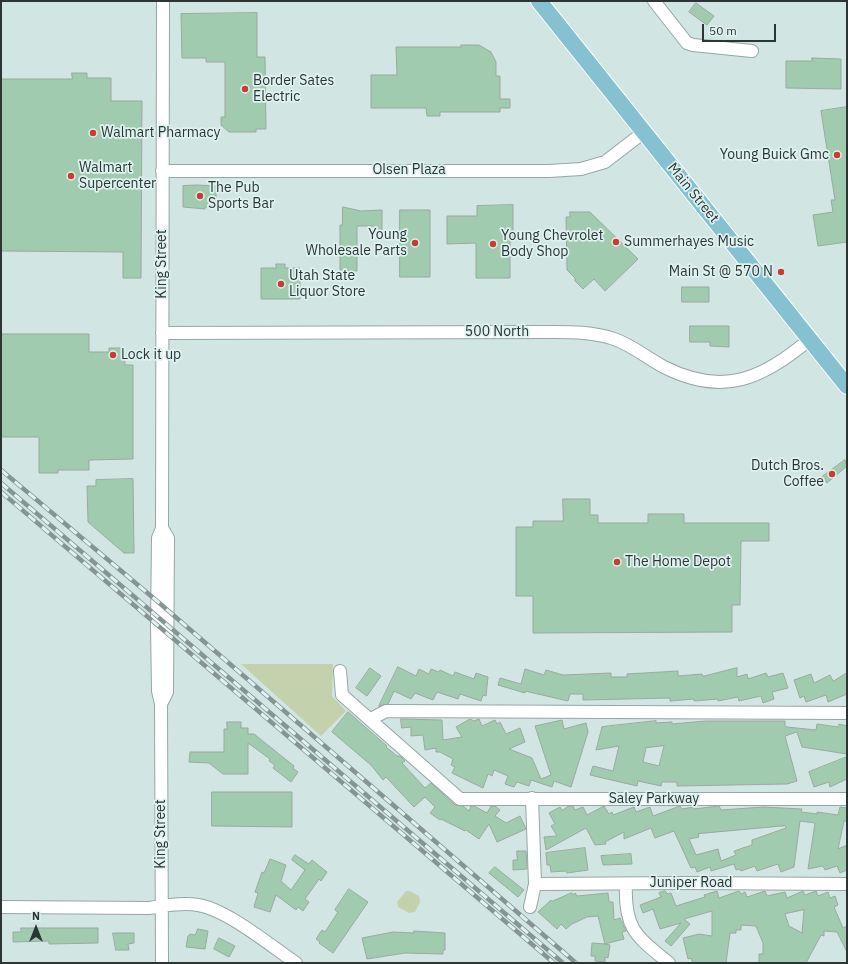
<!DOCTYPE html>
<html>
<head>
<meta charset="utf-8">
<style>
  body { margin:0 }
  #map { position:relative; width:848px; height:964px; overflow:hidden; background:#d1e5e2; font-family:"IBM Plex Sans",sans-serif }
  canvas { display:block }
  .frame { position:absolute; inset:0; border:2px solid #2d3434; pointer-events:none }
  .north { position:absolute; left:16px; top:908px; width:40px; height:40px; -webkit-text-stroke:3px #def2f0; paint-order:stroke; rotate:0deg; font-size:11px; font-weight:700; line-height:16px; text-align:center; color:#2d3434 }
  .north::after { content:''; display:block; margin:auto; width:14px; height:18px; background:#2d3434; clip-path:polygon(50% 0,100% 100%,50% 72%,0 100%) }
  .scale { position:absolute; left:702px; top:24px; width:74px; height:18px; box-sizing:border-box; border:2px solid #2d3434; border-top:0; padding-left:5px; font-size:12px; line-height:14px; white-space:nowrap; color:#2d3434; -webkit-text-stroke:3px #def2f0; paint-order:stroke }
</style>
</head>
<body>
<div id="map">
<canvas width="848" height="964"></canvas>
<div class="frame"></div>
<div class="north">N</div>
<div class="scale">50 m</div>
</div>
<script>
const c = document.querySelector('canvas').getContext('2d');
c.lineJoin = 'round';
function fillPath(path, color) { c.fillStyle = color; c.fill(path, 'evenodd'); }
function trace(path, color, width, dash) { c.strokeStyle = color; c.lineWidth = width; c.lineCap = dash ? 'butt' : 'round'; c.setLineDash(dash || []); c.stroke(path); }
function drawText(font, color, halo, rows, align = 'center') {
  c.font = font + ' "IBM Plex Sans",sans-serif'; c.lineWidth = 3.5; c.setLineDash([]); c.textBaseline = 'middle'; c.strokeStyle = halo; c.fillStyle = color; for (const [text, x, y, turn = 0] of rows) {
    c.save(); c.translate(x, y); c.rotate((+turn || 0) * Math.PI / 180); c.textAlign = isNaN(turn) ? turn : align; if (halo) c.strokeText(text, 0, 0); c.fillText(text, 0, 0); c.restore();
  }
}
fillPath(new Path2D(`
  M241 664H333L332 696 346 711 321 736Z
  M406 891H410L419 896 420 902 415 912 409 913 398 907 397 902Z`), '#c3d1ac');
const building = new Path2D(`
  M696 3 714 16 707 25 689 12Z
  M257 13V57H265L266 129H256V132H229L221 125V117H225V62H206V58H182L181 14Z
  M461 45H479L491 52 496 62V76H500V99H510V108H500V112H440V116H427L426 108H371V75H397L396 47H461Z
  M812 58 841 59V89L786 88V61H812Z
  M72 73H87V78H111V101H142L141 278H123V252L1 251V79H72Z
  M847 107V242L818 246 813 215 833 212 831 200H835L821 111Z
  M197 185 216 186V206L205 207V209L183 207V186Z
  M513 205V241H510V278H476V243L447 244V216H477V206Z
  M343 207 361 211 382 210V230H374V226H357V271L340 270V225H342Z
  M400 210H430V277H400Z
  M570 212H590L638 259 605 291 594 279 583 289 575 281V278L567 270 566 217H570Z
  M276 264H285V268H300V299H261V268H276Z
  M682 287H709V302H682Z
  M690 326H729V347L710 346V342H690Z
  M1 334H89V352H109V348H124L125 365H133V459L89 460V470H58V473H39V437H1Z
  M845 460 847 466 827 483 822 477Z
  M133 479 134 553H124L88 522 87 486H96V480Z
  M563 499H590V515H598V523H648V514H684V523H769V541H741L740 605H732V632L533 633V596H516V527H533V521H563Z
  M398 667 416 676 419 669 429 674 431 669 439 672 440 670 453 676 455 672 474 679 476 673 488 677 486 696 483 695 481 701 460 694 458 699 437 692 433 700 415 693 411 699 394 691 388 704 379 706Z
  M370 668 381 676 367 696 356 688Z
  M737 668V677L747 674 748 679 766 673 768 677 783 673 788 688 772 692 774 699 763 703 761 696 739 701 738 697 718 701V699L694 701V699L670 701V698L583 700V694H570L568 701 525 691V693L498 685 500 678 521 684 525 669 544 675 546 670 563 675 611 673V677H627V674L678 671V676L702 674 703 676Z
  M847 673V694L828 702 826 695 806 702 804 696 800 698 794 680 811 674 814 683 830 675 833 681Z
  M348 712 387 746 386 747 397 756H400L405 761 402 763 425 788 431 783 455 805 463 806 469 811 471 806H474L487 813 491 806H495L500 810 495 816 506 823 520 816 526 829 497 842 489 824 479 839 466 830 465 831 441 819 440 820 430 813 435 807 425 797 414 807 386 777 383 780 371 765 332 732Z
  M401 719 442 720 443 740 462 737 456 727 470 719 474 721 479 719 482 726 495 720 497 724 500 722 506 734 520 728 525 742 509 749 532 758 541 779 551 775 535 726 562 720 564 729 586 723 588 732 571 787 554 781 552 787 531 780 529 786 517 782 514 787 505 784 508 776 494 770 492 776 488 774 483 788 452 773 455 767 451 765 453 759 440 752H436V748L425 750 423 735 411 736V727L402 728Z
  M656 721V723L672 722V724L706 721H785V726L787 727 816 730 817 724 838 727 839 724 847 726V754L802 747 797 732 785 736 797 781 787 784 677 786V782H662L661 786 638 781 637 786 590 775 593 766 613 771 619 746 596 750 602 727ZM664 746 659 766 643 762 646 748Z
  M227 722H241V728H248V734H254L294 766 293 768 298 772 291 782 273 768 275 765 269 761 270 759 248 743V774H223L209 763 189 762 190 752H224V729H227Z
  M847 757V779L830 787 829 782 814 787 809 772Z
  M212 792H292V827L212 826Z
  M569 806H573L575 810 583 807 587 815 604 806 609 814 612 812 613 815 634 807 636 812 650 807 653 816 680 806 682 809 694 807V809L719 806 721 810 763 807 802 809 801 812 817 814V812L838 815 840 807 847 808V821H844L838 849 847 845V870L840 873 837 866 825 870 823 866 808 869 815 823 800 821 794 867 781 872 778 864 757 871 755 866 741 871 740 869 736 870 734 864 711 871 710 867 697 872 695 867 691 868 674 831 655 838 651 828 624 839V832L605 842 606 844 595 845 586 828 546 850 544 837 557 836 551 826 555 824 549 813 560 807 562 810ZM785 826 786 828 752 840V845L734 851 736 855 721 861 718 849 696 855 689 839 699 837 698 834Z
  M585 848 588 870 567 873 566 871 551 872 550 865H547L546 853Z
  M517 851H526L527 869 513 870V860H517Z
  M631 854 632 864 603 865 601 856Z
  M295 855 309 864 312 860 327 872 321 881 319 879 305 899 309 902 303 911 298 907 296 910 276 895 270 912 254 907 258 893 255 892 262 872 264 873 270 859 286 865 281 881 291 890 305 870 292 860Z
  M495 867 524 890 518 897 489 873Z
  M349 889 368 902 333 953 319 943 320 942 316 939 322 930 325 932 338 912 335 910Z
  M665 891 668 894 671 893 676 906 705 897 704 895 717 891 719 898 739 891 741 894 745 892 747 897 765 891 767 896 785 892 787 898 803 891 805 895 816 891 818 896 828 892 830 898 835 896 838 905 834 907 843 928 847 926V952L837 932 824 931V936L821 935 806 963H759V954H763V943L756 926 741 925V930H736V933H730L726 963H693L691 958 688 959 683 938 699 934 712 936V911L684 919 690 924 671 946 665 941 681 923 660 929 653 909 643 913 640 905 661 897 659 893ZM804 910 802 933 789 926 785 914Z
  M572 893 573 895 575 893 577 896 608 893 609 902H613L614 920 620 918 626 931 622 932 624 939 605 944 610 945 608 958 605 957V962L595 961V956H591L592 943 605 944 598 916 587 917 572 924 566 929 561 924 557 929 538 912 551 900 552 901Z
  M21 928H98V943L49 944V941L13 942V932H21Z
  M198 929 208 931 205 949 186 947 188 936 190 934 195 935Z
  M414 931 445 933V950H443V954L405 953 367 959 362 938 393 932 414 933Z
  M113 933H134V943L128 944 129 950H116Z
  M219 938 235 946 229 957 214 949Z`);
fillPath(building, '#a0cbaf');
trace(building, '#9ba9a0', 1);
const minor = new Path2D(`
  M654 1 687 43 693 45 752 51
  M162 171H549L581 169 605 162 644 132
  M162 333 542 332C566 332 591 331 614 339 632 345 647 358 664 367 723 397 763 379 810 339
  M340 671 342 695 460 799H847
  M161 704 167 692 168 538 162 528
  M371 719 386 711 847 713
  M535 884 687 883 847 884
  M626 884C624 929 636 936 669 963
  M1 907 149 908C165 906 182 902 198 905 226 909 271 946 296 963
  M530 907 535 884 532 798
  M162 963 161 704 158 691 157 625 158 538 162 528 163 1`);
const major = new Path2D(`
  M539 1 847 386`);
trace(minor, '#95a7a5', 14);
trace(major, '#fff', 18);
trace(minor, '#fff', 12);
trace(major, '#86c1d2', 16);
const rail = new Path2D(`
  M1 470 157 601 576 963
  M1 483 563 963
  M1 492 554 963`);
trace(rail, '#869493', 4.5);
trace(rail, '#def2f0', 3, [9]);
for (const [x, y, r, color] of [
  [245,89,4,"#ca3c33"],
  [93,133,4,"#ca3c33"],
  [837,155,4,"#ca3c33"],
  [71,176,4,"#ca3c33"],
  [200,196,4,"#ca3c33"],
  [616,242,4,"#ca3c33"],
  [415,243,4,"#ca3c33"],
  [493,244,4,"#ca3c33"],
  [781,272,4,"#ca3c33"],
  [281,284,4,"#ca3c33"],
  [113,355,4,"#ca3c33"],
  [832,474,4,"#ca3c33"],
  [617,562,4,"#ca3c33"]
]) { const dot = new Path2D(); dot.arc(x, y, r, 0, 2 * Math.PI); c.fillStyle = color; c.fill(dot); trace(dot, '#def2f0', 1.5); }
drawText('14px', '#2d3434', '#def2f0', [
  ["Border Sates",253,81],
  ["Electric",253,97],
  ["Walmart Pharmacy",101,133],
  ["Young Buick Gmc",829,155,"right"],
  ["Walmart",79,168],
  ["Supercenter",79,184],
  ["The Pub",208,188],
  ["Sports Bar",208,204],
  ["Young",407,235,"right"],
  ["Wholesale Parts",407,251,"right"],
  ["Young Chevrolet",501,236],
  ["Body Shop",501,252],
  ["Summerhayes Music",624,242],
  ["Main St @ 570 N",773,272,"right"],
  ["Utah State",289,276],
  ["Liquor Store",289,292],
  ["Lock it up",121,355],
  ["Dutch Bros.",824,466,"right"],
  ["Coffee",824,482,"right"],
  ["The Home Depot",625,562]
], 'left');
drawText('14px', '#2d3434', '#def2f0', [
  ["Olsen Plaza",409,170],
  ["Main Street",693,193,51],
  ["King Street",162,264,-90],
  ["500 North",497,332],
  ["Saley Parkway",654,799],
  ["King Street",161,834,-90],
  ["Juniper Road",691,883]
]);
</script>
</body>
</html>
